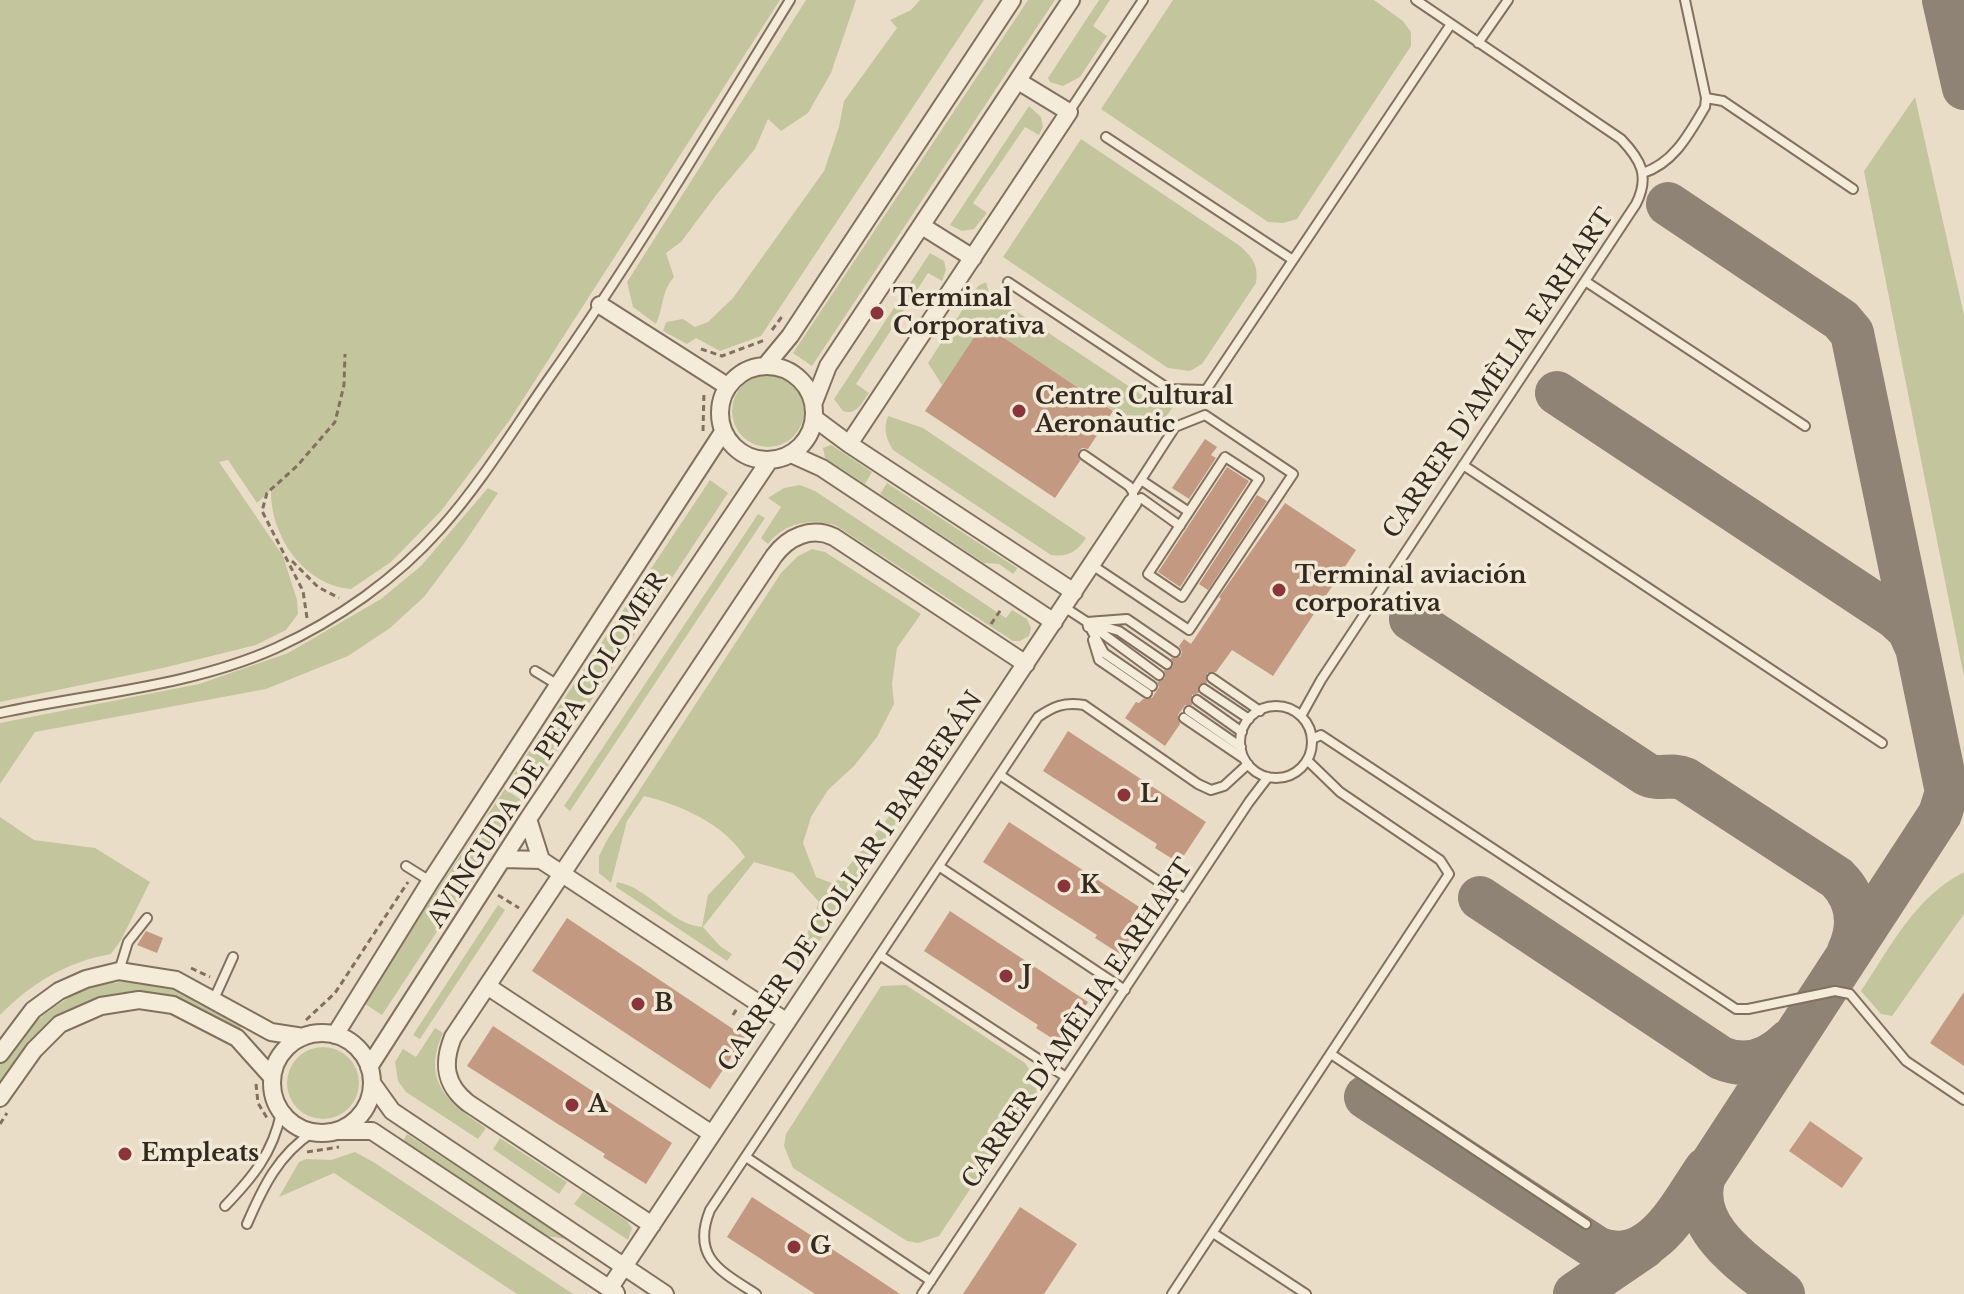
<!DOCTYPE html>
<html>
<head>
<meta charset="utf-8">
<style>
  body { margin:0 }
  canvas { display:block; background:#e9ddc7 }
</style>
</head>
<body>
<canvas width="1964" height="1294"></canvas>
<script>
const c = document.querySelector('canvas').getContext('2d');
c.lineJoin = 'round';
function fillPath(path, color) { c.fillStyle = color; c.fill(path, 'evenodd'); }
function trace(path, color, width, dash) { c.strokeStyle = color; c.lineWidth = width; c.lineCap = dash ? 'butt' : 'round'; c.setLineDash(dash || []); c.stroke(path); }
function drawText(font, color, halo, rows, align = 'center') {
  c.font = font + ' "Libre Baskerville",serif'; c.lineWidth = 7; c.setLineDash([]); c.textBaseline = 'middle'; c.strokeStyle = halo; c.fillStyle = color; for (const [text, x, y, turn = 0] of rows) {
    c.save(); c.translate(x, y); c.rotate((+turn || 0) * Math.PI / 180); c.textAlign = isNaN(turn) ? turn : align; if (halo) c.strokeText(text, 0, 0); c.fillText(text, 0, 0); c.restore();
  }
}
fillPath(new Path2D(`
  M0 0H780L509 421 441 511 391 562 351 589C303 585 270 535 271 490L257 503 228 460 219 462 283 556 297 600 298 614 286 630 256 645 163 668 0 702Z
  M806 0H856L831 73 808 113 781 131 768 119 755 149 717 194 681 242 666 253 674 277C661 292 664 306 656 324L633 307 627 282Z
  M920 0H984L761 336 720 351 696 338 687 344 663 331 666 322 683 319 695 327 708 322 733 298 824 171 839 127 844 101 897 28 890 20 911 10Z
  M1028 0H1055L812 366 793 353Z
  M1099 0H1110L1093 26 1107 36 1080 77 1063 86 1050 82 1048 78Z
  M1173 0H1374L1403 21 1411 32V46L1297 219 1283 223 1268 222 1101 109Z
  M1915 97 1964 315V677L1864 171Z
  M1029 106 1041 117 1043 127 1039 135 1025 127 973 203 987 213 974 229 962 231 950 225Z
  M1081 139 1240 246C1252 257 1259 265 1256 283L1202 364 1190 371 1168 368 1003 257Z
  M930 253 944 261 946 270 942 281 928 273 856 384 869 393C862 402 857 416 843 411L834 399Z
  M986 282 989 293 996 298 1157 405 1173 407 1152 436 983 325 942 385 928 363 978 286Z
  M732 411a36 36 0 1 1 72 0a36 36 0 1 1-72 0Z
  M888 416 923 428 1086 538C1077 552 1068 557 1051 555L893 450C886 438 883 429 888 416Z
  M831 445 872 472 865 484 825 458 823 448Z
  M710 480 728 493 534 787 514 774Z
  M887 483 1017 568V569L1013 574 999 564 984 563 880 494Z
  M800 485 815 491 1006 618 1012 610 1027 619 1031 628 1029 636 1020 641H1013L835 525C809 519 785 522 768 544L761 538 781 507 768 498 784 488Z
  M488 488 498 493 463 545 424 597 390 628 348 656 266 689 35 732 0 784V723L199 684 288 653 381 599 421 566Z
  M758 514 765 518 570 811 564 806Z
  M812 549 825 552 921 614 897 648 892 684 894 704 877 737 854 766 828 790 811 817 803 843 816 877 834 884 884 823 930 759 940 755 808 959 798 966 796 956 805 940 819 902 793 873 754 862 703 927 720 946 732 954 727 961 616 887 617 882C650 888 669 924 702 927L708 895 745 857C724 824 681 805 644 796L627 821 611 883 599 873V856L607 840 781 573 798 556Z
  M505 789 523 801 382 1015 362 1002Z
  M0 817 34 840 95 848 150 882 121 940 111 954C66 962 32 983 0 1015Z
  M1964 872V914L1892 1016 1881 1014 1861 991C1891 946 1915 897 1964 872Z
  M498 905 505 910 420 1039 413 1035Z
  M139 980 183 991 243 1024 238 1032C221 1021 204 1009 184 1002 142 986 86 996 50 1022 29 1038 15 1063 0 1084 0 1079 0 1071 0 1065 10 1038 62 997 89 988 105 983 123 982 139 980Z
  M906 985 1025 1063 1033 1075 1039 1100 1026 1105 939 1236 918 1243 907 1241 793 1168 784 1146 786 1134 881 986Z
  M435 1028 443 1033C421 1081 448 1103 486 1128L478 1139 406 1092 398 1081 395 1062 403 1049 416 1057Z
  M287 1083a36 36 0 1 1 72 0a36 36 0 1 1-72 0Z
  M407 1134 567 1239 545 1236 403 1141Z
  M500 1138 567 1182 559 1194 493 1149Z
  M355 1152 375 1163 573 1294H517L334 1173 279 1197 299 1162 306 1159 331 1160Z
  M583 1192 627 1221 632 1228 628 1240 574 1204Z`), '#c3c69c');
trace(new Path2D(`
  M1944 0 1964 88
  M1668 204 1841 320 1852 333 1947 792 1940 814 1704 1176C1687 1229 1748 1265 1783 1294
  M1557 393 1895 617 1909 630 1917 648
  M1411 619 1646 774C1659 781 1672 773 1685 779L1837 878C1858 899 1861 925 1849 951
  M1480 898 1721 1058C1747 1069 1770 1060 1789 1041
  M1366 1097 1598 1249C1652 1269 1681 1205 1706 1169
  M1575 1294 1645 1246`), '#8e8374', 44);
fillPath(new Path2D(`
  M983 324 1113 411 1088 449 1082 448 1078 452 1080 461 1055 498 925 411Z
  M1205 439 1217 447 1211 455 1216 458 1189 499 1172 488Z
  M1227 467 1249 481 1180 587 1158 572Z
  M1257 495 1267 501 1208 590 1199 584Z
  M1285 503 1356 550 1273 676 1232 650 1216 672 1207 673V683L1199 685V693L1192 695V705H1185L1178 715 1180 724 1165 746 1125 718 1136 702 1139 703 1143 699 1152 698 1159 687 1157 682 1165 678 1164 670 1173 667 1171 658 1180 657 1182 652 1179 646 1184 639 1191 644 1221 599 1219 597Z
  M1068 731 1206 822 1179 863 1155 848 1157 844 1043 771Z
  M1009 822 1147 912 1120 954 1095 938 1097 935 983 862Z
  M950 911 1088 1002 1061 1044 1036 1028 1038 1025 924 951Z
  M567 918 745 1037 710 1089 532 971Z
  M146 931 163 938 157 953 137 945Z
  M1964 992V1066L1930 1043Z
  M493 1026 672 1143 646 1184 603 1157 605 1154 467 1066Z
  M1810 1121 1863 1158 1842 1188 1789 1151Z
  M752 1197 858 1266 900 1294H815L758 1257 727 1237Z
  M1020 1207 1077 1244 1044 1294H963Z`), '#c39981');
const service = new Path2D(`
  M1478 43 1508 0
  M1706 98 1723 101 1853 189
  M1069 112 1143 0
  M1106 137 1293 260
  M1643 173C1674 163 1689 134 1705 107L1706 98 1685 0
  M1585 281 1805 426
  M1008 282 1169 389 1206 390 1451 24
  M1084 455 1129 486 1133 492
  M1225 457 1259 479 1182 597 1148 574Z
  M1463 465 1882 743
  M1141 480 1189 512
  M1092 565 1189 630 1293 474 1205 415 1175 427 1133 492V502L1141 498 1180 526
  M1064 607 1087 622 1088 627
  M1095 624 1119 631 1167 664
  M1091 625 1159 675
  M1093 640 1099 660 1147 693
  M535 671 558 685
  M1212 678 1260 711
  M1152 686 1104 653 1087 622 1127 619 1175 652
  M1204 689 1249 719
  M1197 700 1242 732
  M1240 742a36 36 0 1 1 72 0a36 36 0 1 1-72 0Z
  M1189 711 1241 747
  M0 713C92 693 189 687 276 648 337 620 396 579 441 528 482 482 515 427 550 377 636 255 712 126 790 0
  M1301 716 1321 680 1636 204C1650 176 1641 160 1621 139L1416 0
  M1184 718 1243 758
  M1312 739 1321 735 1736 1009H1748L1835 991 1850 994 1906 1061 1964 1100
  M1000 775 1185 899
  M406 866 430 881
  M940 867 1125 990
  M881 956 1066 1077
  M119 971 128 942 147 918
  M214 999 233 957
  M1331 1054 1586 1224
  M746 1157 931 1281
  M225 1206C252 1178 273 1153 281 1113
  M247 1224C263 1187 278 1155 313 1132
  M1213 1233 1306 1294
  M756 1294C720 1271 691 1257 710 1210L1038 717C1054 706 1064 702 1084 705L1198 784 1211 790 1224 786 1248 764
  M922 1294 1249 802 1268 777
  M1172 1294 1449 874 1440 860 1340 792 1307 760`);
const minor = new Path2D(`
  M922 226 973 258
  M600 305 727 386
  M766 365 790 336 1012 0
  M720 413a47 47 0 1 1 94 0a47 47 0 1 1-94 0Z
  M814 402 828 366 1071 0
  M814 418 849 444 1074 592
  M849 444 1069 112 1018 81
  M791 454 822 468 1054 622
  M528 819 541 860
  M503 859 541 860 787 1022
  M487 986 712 1134
  M272 1083a50 50 0 1 1 100 0a50 50 0 1 1-100 0Z
  M335 1035 430 882 723 432
  M0 1054 33 1010 59 991 86 979 119 971 176 980 271 1032 303 1037
  M369 1067 528 819 769 461
  M372 1083 392 1111 665 1294
  M0 1098 34 1050 60 1024 101 1006 139 1000 173 1005 237 1038 272 1077
  M338 1131H372L616 1293
  M652 1225 468 1103C445 1085 442 1064 453 1037L774 556C788 537 811 526 834 537L1026 664
  M609 1289 1133 502`);
trace(service, '#82705e', 12);
trace(minor, '#82705e', 20);
trace(new Path2D(`
  M772 330 784 314
  M701 349 722 356 765 340
  M703 431 704 391
  M292 561 318 587 339 598
  M307 618 303 591 262 511 267 493 297 466 335 422 344 385 345 354
  M991 624 1002 608
  M498 895 519 908
  M191 968 210 977
  M733 1015 738 1007
  M306 1020 335 993 408 882
  M256 1084 258 1103 267 1118
  M0 1124 7 1113
  M307 1152 339 1147`), '#82705e', 3, [6, 4]);
trace(service, '#f5ebd9', 8);
trace(minor, '#f5ebd9', 16);
for (const [x, y, r, color] of [
  [877,313,8,"#8a353a"],
  [1019,411,8,"#8a353a"],
  [1279,590,8,"#8a353a"],
  [1124,795,8,"#8a353a"],
  [1064,886,8,"#8a353a"],
  [1006,976,8,"#8a353a"],
  [638,1004,8,"#8a353a"],
  [572,1105,8,"#8a353a"],
  [125,1154,8,"#8a353a"],
  [794,1247,8,"#8a353a"]
]) { const dot = new Path2D(); dot.arc(x, y, r, 0, 2 * Math.PI); c.fillStyle = color; c.fill(dot); trace(dot, '#f1e8d5', 3); }
drawText('bold 24px', '#342920', '#f1e8d5', [
  ["Terminal",893,299],
  ["Corporativa",893,327],
  ["Centre Cultural",1035,397],
  ["Aeronàutic",1035,425],
  ["Terminal aviación",1295,576],
  ["corporativa",1295,604],
  ["L",1140,795],
  ["K",1080,886],
  ["J",1022,976],
  ["B",654,1004],
  ["A",588,1105],
  ["Empleats",141,1154],
  ["G",810,1247]
], 'left');
drawText('24px', '#342920', '#f1e8d5', [
  ["CARRER D'AMÈLIA EARHART",1499,374,-56],
  ["AVINGUDA DE PEPA COLOMER",548,750,-57],
  ["CARRER DE COLLAR I BARBERÁN",851,882,-56],
  ["CARRER D'AMÈLIA EARHART",1078,1024,-56]
]);
</script>
</body>
</html>
